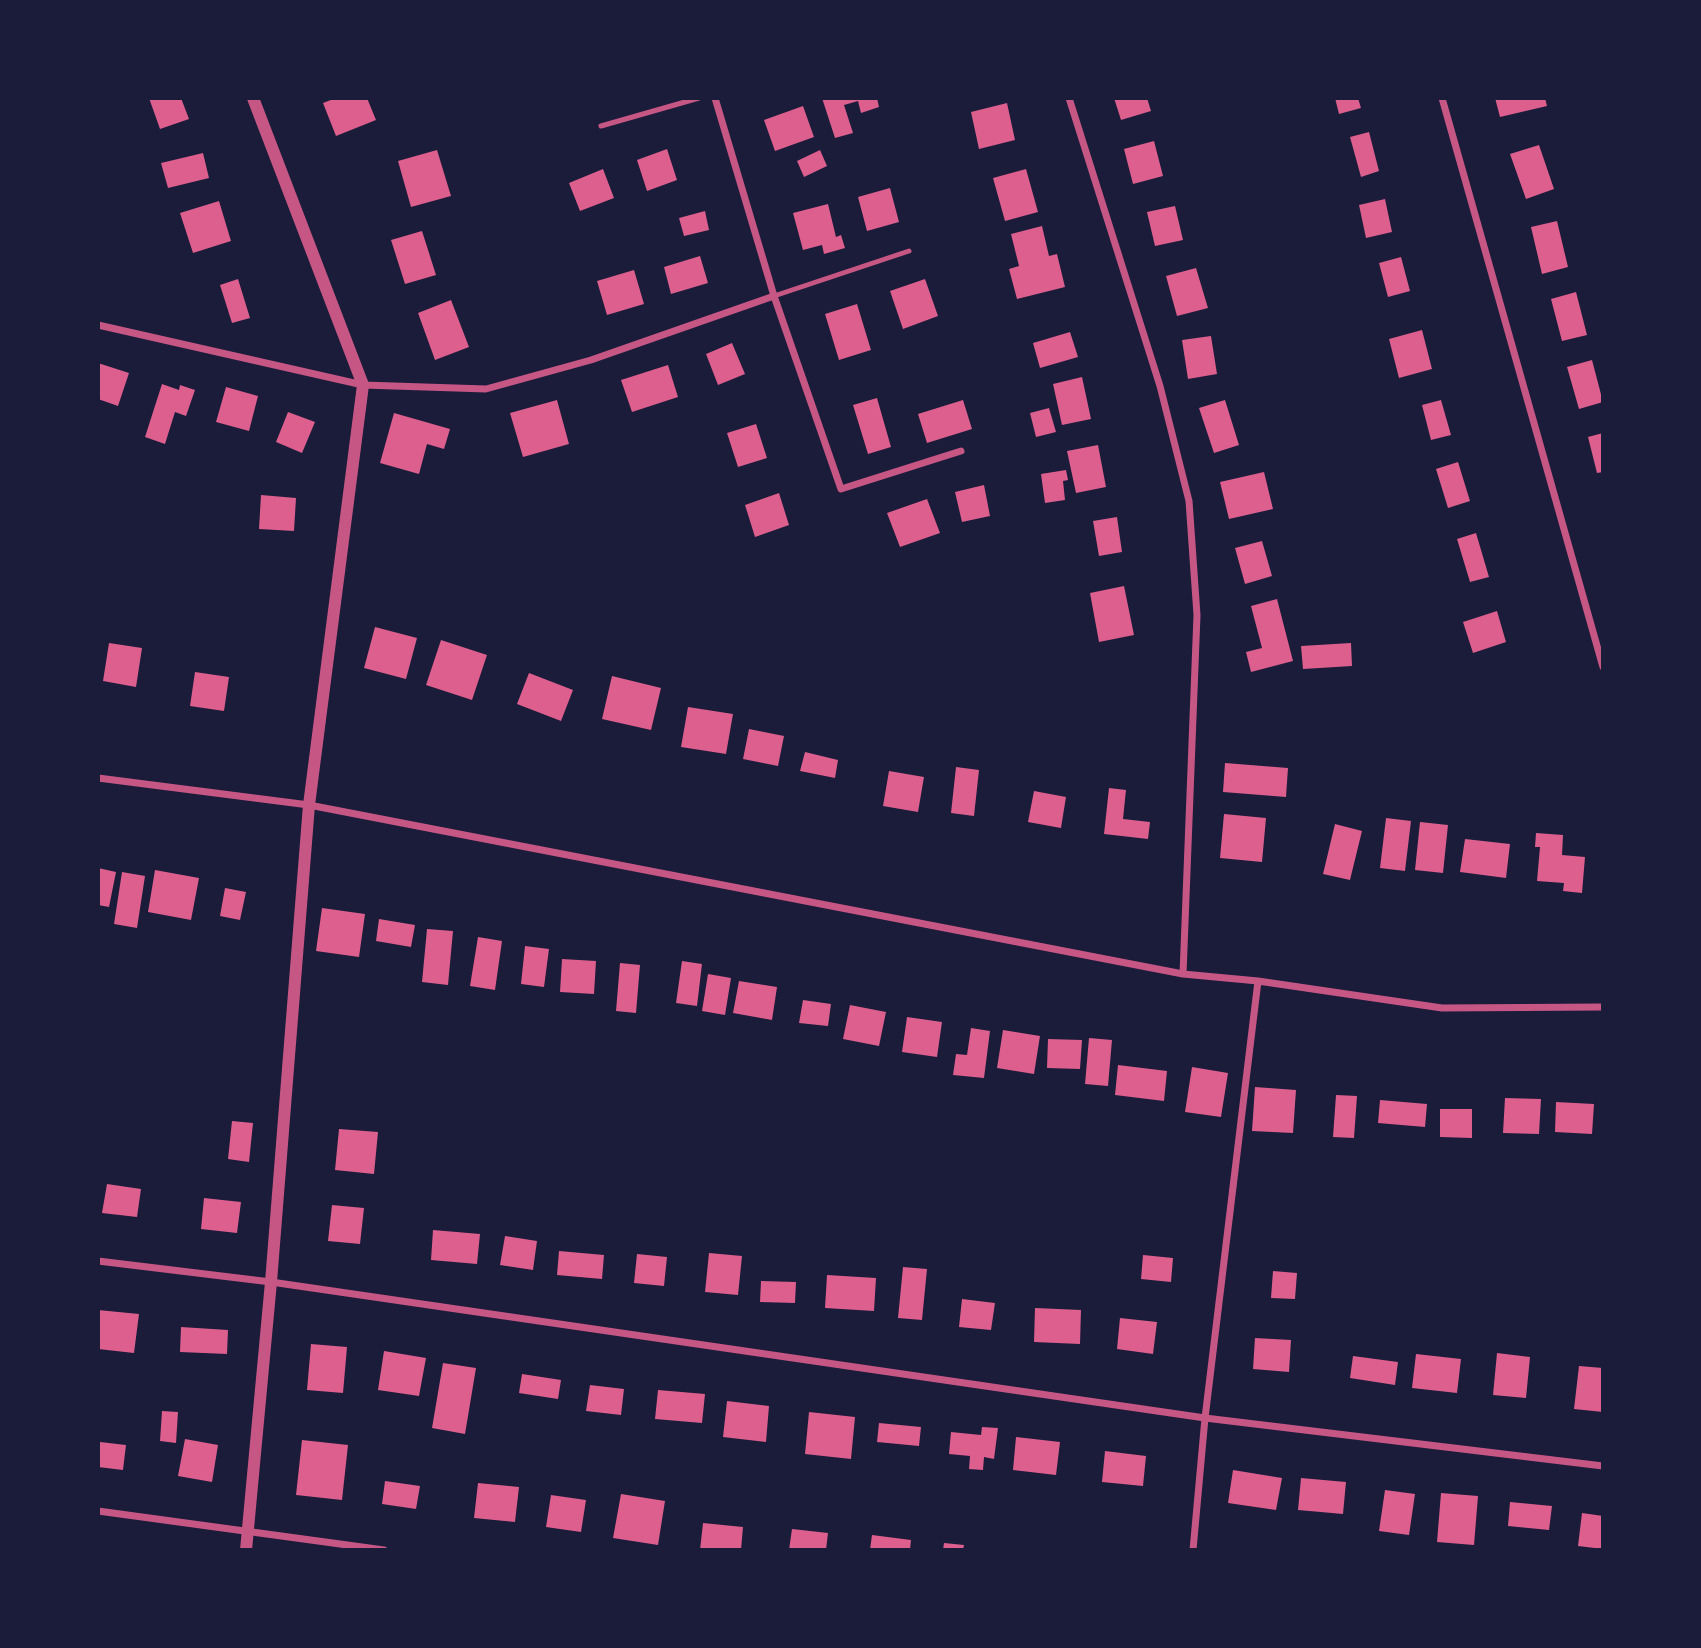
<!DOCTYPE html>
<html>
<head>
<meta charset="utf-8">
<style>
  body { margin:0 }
  #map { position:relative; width:1701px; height:1648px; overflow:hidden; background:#1b1b3a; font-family:Manrope,sans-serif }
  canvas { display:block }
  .frame { position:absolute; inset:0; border:100px solid #1b1b3a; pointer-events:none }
</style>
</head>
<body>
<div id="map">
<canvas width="1701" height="1648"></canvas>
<div class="frame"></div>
</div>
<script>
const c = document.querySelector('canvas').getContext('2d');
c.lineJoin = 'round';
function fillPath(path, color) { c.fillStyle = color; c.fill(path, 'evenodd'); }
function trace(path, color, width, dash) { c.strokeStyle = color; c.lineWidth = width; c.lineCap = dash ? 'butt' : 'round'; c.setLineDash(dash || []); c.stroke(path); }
fillPath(new Path2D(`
  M149 98H181L189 119 160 129Z
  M336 98H367L376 120 336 136 323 103Z
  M822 98H877L879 107 861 113 858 101 844 105 853 133 835 138Z
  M1114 98H1147L1151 111 1121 120Z
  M1335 98H1358L1361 108 1339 114Z
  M1495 98H1545L1547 106 1500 117Z
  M1007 103 1015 140 979 149 971 112Z
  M803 106 814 137 775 151 764 120Z
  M1369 132 1379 171 1361 177 1350 137Z
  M1154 141 1163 176 1133 184 1124 149Z
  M1539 145 1554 189 1526 199 1510 154Z
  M667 149 677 180 647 191 637 160Z
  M437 150 451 196 411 207 398 161Z
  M820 150 827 166 804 177 797 161Z
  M203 153 209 178 168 188 161 163Z
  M603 169 614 198 580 211 569 183Z
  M1026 169 1038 212 1005 221 993 178Z
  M890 188 899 222 867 231 858 197Z
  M1385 199 1392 232 1366 238 1359 205Z
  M219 201 231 241 193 253 180 213Z
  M828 204 836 237 841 235 845 248 824 254 822 245 803 250 793 213Z
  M1175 206 1183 240 1155 246 1147 212Z
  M705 211 709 230 684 236 679 218Z
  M1557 221 1568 267 1542 274 1531 227Z
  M1042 226 1049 256 1057 254 1065 287 1017 299 1009 269 1019 266 1011 234Z
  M422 231 436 275 405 284 391 240Z
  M700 256 708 283 671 294 664 267Z
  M1401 257 1410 291 1388 297 1379 263Z
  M1196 268 1208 308 1177 316 1166 276Z
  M634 270 644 304 607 315 597 281Z
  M238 279 250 318 232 323 220 285Z
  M925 279 938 316 903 329 890 291Z
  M1576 292 1587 335 1562 341 1551 299Z
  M451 300 469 347 435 360 418 313Z
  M857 304 871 350 839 360 825 314Z
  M1422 330 1432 369 1399 378 1389 339Z
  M1070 332 1078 357 1040 368 1033 343Z
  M1211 336 1217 374 1188 379 1182 340Z
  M732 343 745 374 718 385 706 354Z
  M1592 360 1603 402 1579 409 1567 367Z
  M98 363 129 373 118 406 98 399Z
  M668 365 678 397 632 412 621 380Z
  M1082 377 1091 419 1062 425 1053 384Z
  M162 384 179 390 180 385 195 390 186 416 175 412 165 444 145 437Z
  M226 387 258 396 249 431 216 422Z
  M877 398 891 447 868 454 853 405Z
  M557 400 569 444 523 457 510 413Z
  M963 400 972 429 927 443 918 414Z
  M1225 400 1239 445 1214 453 1199 408Z
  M1441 400 1451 435 1431 440 1422 405Z
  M1049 408 1056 432 1036 437 1030 413Z
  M288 412 315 422 302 453 276 442Z
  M394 413 450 429 444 449 427 444 419 474 380 463Z
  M756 424 767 458 738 467 727 433Z
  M1603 433V472L1597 473 1588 437Z
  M1098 445 1106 487 1076 493 1067 451Z
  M1458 462 1470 501 1448 508 1436 469Z
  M1066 470 1068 480 1063 481 1065 500 1045 503 1041 474Z
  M1264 472 1273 509 1229 519 1220 482Z
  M984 485 990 516 962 522 955 492Z
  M779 493 789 525 755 537 745 505Z
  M261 495 296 498 294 531 259 529Z
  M927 499 940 533 900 547 887 513Z
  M1117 517 1122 552 1099 556 1093 521Z
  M1476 533 1489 577 1470 582 1457 539Z
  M1262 541 1272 576 1245 584 1235 548Z
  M1124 586 1134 635 1099 642 1090 593Z
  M1277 599 1293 661 1251 672 1246 652 1262 648 1251 606Z
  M1497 611 1506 642 1473 653 1463 622Z
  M375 627 417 638 406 679 364 668Z
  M441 640 487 655 472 700 426 685Z
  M109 643 142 648 136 687 103 681Z
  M1351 643 1352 666 1303 669 1301 646Z
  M195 672 229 677 224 711 190 706Z
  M529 673 573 690 561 721 517 704Z
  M612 676 661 688 651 730 602 719Z
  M688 707 733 714 726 754 681 747Z
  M749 729 784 736 778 766 743 759Z
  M805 752 838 760 835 778 800 771Z
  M1225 763 1288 768 1286 797 1223 792Z
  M956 767 979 770 974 816 951 813Z
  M889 771 924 777 918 812 883 806Z
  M1109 788 1126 790 1123 819 1150 822 1148 839 1104 834Z
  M1034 791 1066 797 1061 828 1028 822Z
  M1224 814 1266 818 1262 862 1220 858Z
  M1386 818 1411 821 1405 871 1380 868Z
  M1420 822 1448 825 1443 873 1415 870Z
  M1335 824 1362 831 1350 880 1323 874Z
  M1536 833 1563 835 1562 855 1585 857 1582 893 1563 891 1564 883 1537 881 1540 847H1535Z
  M1465 839 1510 844 1506 878 1460 872Z
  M98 868 116 872 109 907 98 905Z
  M155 870 199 878 191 920 148 912Z
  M122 872 145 876 137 928 114 924Z
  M225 888 246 892 240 920 220 916Z
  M322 908 365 914 359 957 316 951Z
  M379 919 415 925 411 947 376 941Z
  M427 929 453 931 448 985 422 982Z
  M478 937 502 941 495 990 470 986Z
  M525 946 549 949 544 987 521 984Z
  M562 959 596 961 594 994 560 992Z
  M682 961 702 964 697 1006 676 1003Z
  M620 963 640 965 636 1013 616 1011Z
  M708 974 731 978 725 1015 702 1011Z
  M739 981 777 987 772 1020 733 1013Z
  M803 1000 831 1004 828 1026 799 1023Z
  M850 1005 886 1012 879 1046 843 1039Z
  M907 1017 942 1022 937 1057 902 1052Z
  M971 1028 990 1031 984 1078 953 1075 956 1054 967 1055Z
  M1003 1030 1040 1036 1034 1074 997 1068Z
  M1089 1038 1112 1040 1108 1086 1085 1084Z
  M1048 1039 1082 1040 1080 1069 1047 1068Z
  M1118 1065 1167 1071 1164 1101 1115 1095Z
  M1192 1067 1228 1073 1221 1117 1185 1112Z
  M1255 1087 1296 1090 1293 1133 1252 1131Z
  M1336 1095 1357 1096 1354 1138 1333 1137Z
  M1505 1098 1541 1099 1539 1134 1503 1133Z
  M1380 1100 1427 1104 1425 1127 1378 1123Z
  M1556 1102 1594 1104 1592 1134 1555 1132Z
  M1440 1109H1472V1138L1440 1137Z
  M232 1121 253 1123 249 1162 228 1159Z
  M339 1129 378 1132 374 1174 335 1170Z
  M107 1184 141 1189 137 1217 102 1213Z
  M204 1198 241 1202 237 1233 201 1229Z
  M332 1205 364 1208 360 1244 328 1241Z
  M433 1230 480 1234 477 1264 431 1260Z
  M505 1236 537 1241 533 1270 500 1265Z
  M559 1251 604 1255 602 1279 557 1275Z
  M709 1253 742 1256 738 1295 705 1292Z
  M637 1254 667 1257 664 1286 634 1283Z
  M1143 1255 1173 1258 1171 1282 1141 1279Z
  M903 1267 927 1269 922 1320 898 1318Z
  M1273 1271 1297 1273 1295 1299 1271 1298Z
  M827 1275 876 1278 874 1311 825 1308Z
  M761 1281 796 1282 795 1303 760 1302Z
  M962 1299 995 1303 991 1330 959 1327Z
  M1035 1308 1081 1310 1080 1344 1034 1342Z
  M98 1310 139 1314 134 1353 98 1349Z
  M1120 1318 1157 1322 1153 1354 1117 1349Z
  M181 1327 228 1330 227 1354 180 1352Z
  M1255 1338 1291 1340 1289 1372 1253 1369Z
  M311 1344 347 1347 343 1393 307 1390Z
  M384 1351 426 1358 419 1396 378 1390Z
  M1497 1353 1530 1357 1526 1398 1493 1395Z
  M1416 1354 1461 1359 1457 1393 1412 1388Z
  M1353 1356 1398 1362 1395 1385 1350 1378Z
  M443 1363 476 1368 465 1434 432 1428Z
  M1579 1366 1603 1368V1412L1574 1409Z
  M522 1374 561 1380 558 1399 519 1393Z
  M590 1385 624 1389 621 1415 586 1411Z
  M658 1390 705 1394 702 1423 655 1419Z
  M727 1401 769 1406 766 1442 723 1437Z
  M162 1411 178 1412 176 1443 160 1441Z
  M809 1412 855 1417 851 1459 805 1454Z
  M879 1423 921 1427 919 1446 877 1442Z
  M982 1427 998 1428 994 1459 984 1457 983 1470 969 1469 970 1456 949 1454 951 1432 981 1435Z
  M1016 1437 1060 1442 1056 1475 1013 1470Z
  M185 1439 218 1445 212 1482 178 1476Z
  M302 1440 348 1445 342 1500 296 1495Z
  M100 1442 126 1445 123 1470 98 1467Z
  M1105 1451 1146 1456 1143 1486 1102 1482Z
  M1233 1470 1282 1478 1276 1510 1228 1503Z
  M1301 1478 1346 1482 1343 1514 1298 1510Z
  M385 1481 420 1486 416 1509 382 1504Z
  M478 1483 519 1487 515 1522 474 1518Z
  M1385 1490 1415 1494 1409 1535 1379 1531Z
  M1441 1493 1478 1496 1474 1545 1437 1542Z
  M621 1494 665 1501 658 1545 613 1538Z
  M551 1495 586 1500 581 1532 546 1527Z
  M1510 1502 1552 1506 1549 1530 1508 1526Z
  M1582 1513 1603 1516V1549L1578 1546Z
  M703 1523 743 1527 741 1550H700Z
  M792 1529 828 1533 826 1550H789Z
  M872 1535 911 1540 910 1550H870Z
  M944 1543 964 1545 963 1550H943Z`), '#dd5f8e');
trace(new Path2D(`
  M601 126 699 98
  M774 296 909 251`), '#c65784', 5);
trace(new Path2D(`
  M715 98 774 296
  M1069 98 1160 386 1189 501 1197 615 1183 974
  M1442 98 1603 667
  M98 325 363 385 486 389 591 360 774 296 841 489 961 451
  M98 778 309 805 1183 974 1258 981 1442 1008 1603 1007
  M98 1261 271 1282 1205 1418 1603 1466
  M98 1511 384 1550
  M1193 1550 1205 1418 1258 981`), '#c65784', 7);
trace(new Path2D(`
  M246 1550 271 1282 309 805 363 385 253 98`), '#c65784', 12);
</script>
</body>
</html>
